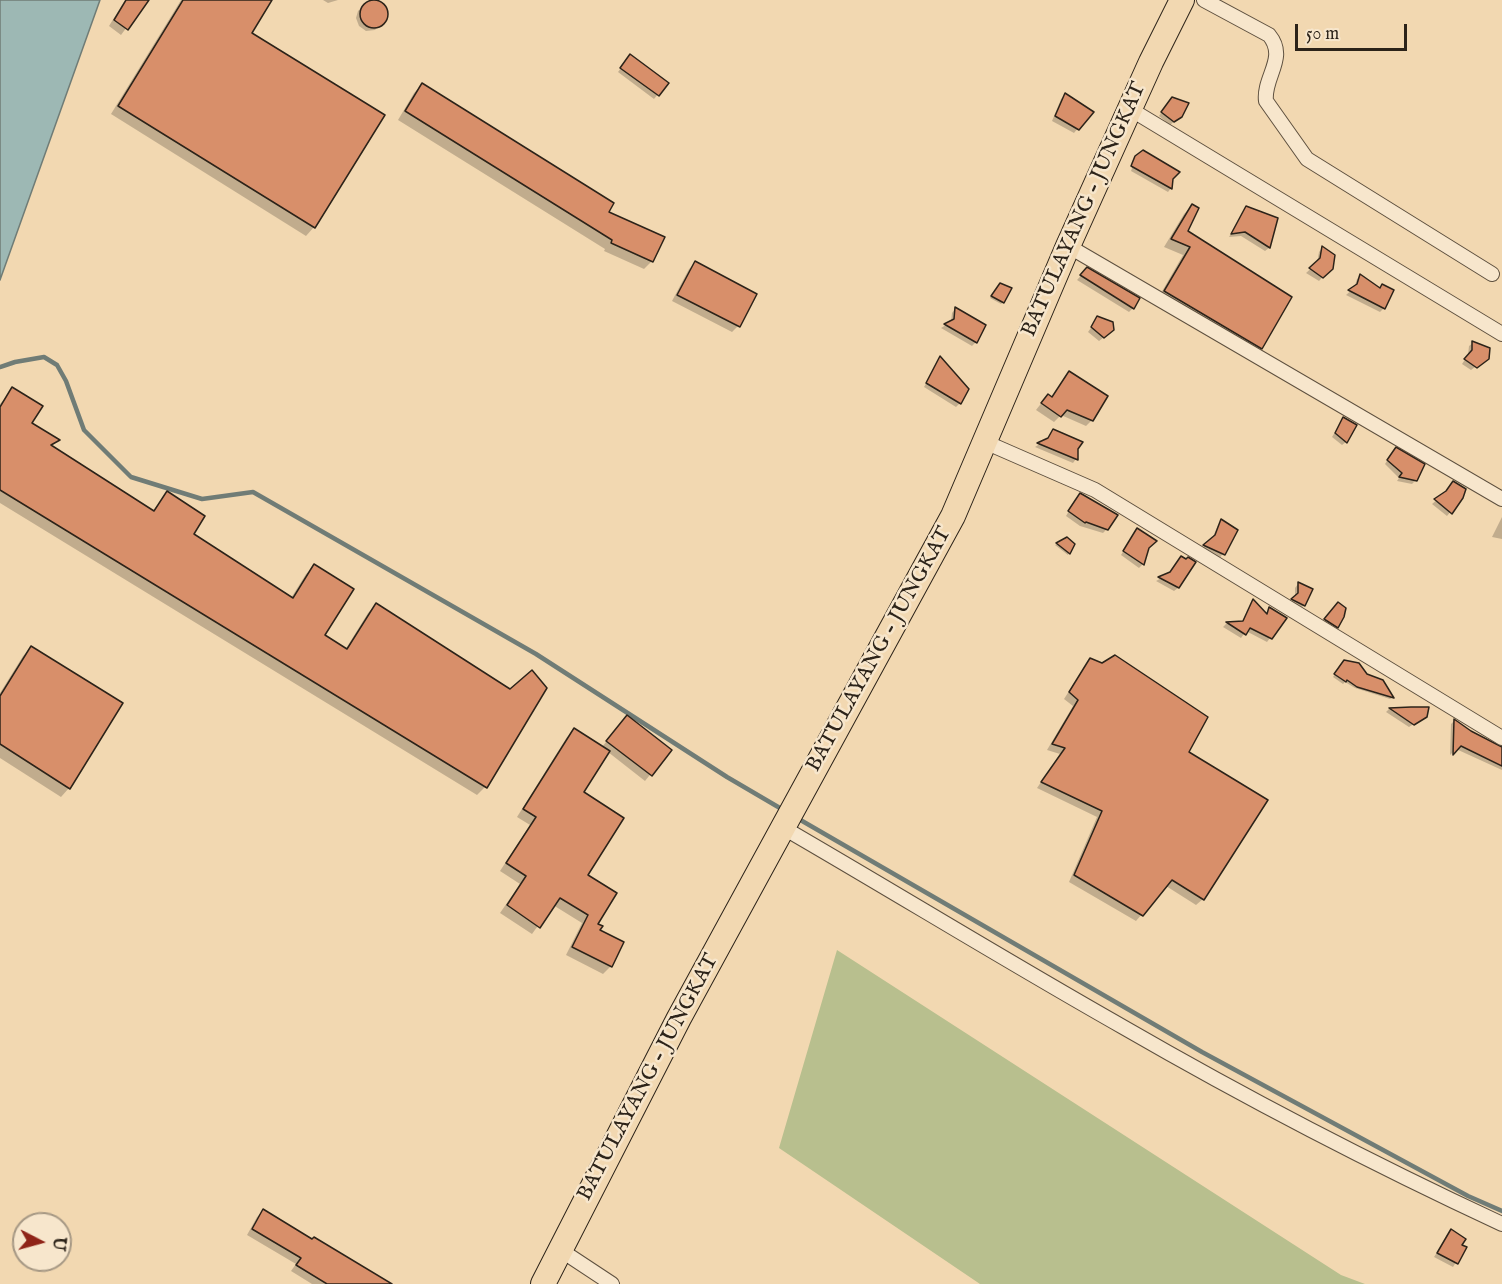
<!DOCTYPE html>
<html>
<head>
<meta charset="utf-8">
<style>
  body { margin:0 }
  #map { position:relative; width:1502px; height:1284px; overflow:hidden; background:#f2d8b1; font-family:"IM FELL English",serif }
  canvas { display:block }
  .north { position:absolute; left:12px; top:1212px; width:60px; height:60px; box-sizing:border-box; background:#f7e6cc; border:2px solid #a69884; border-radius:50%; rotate:96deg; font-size:16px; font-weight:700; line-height:24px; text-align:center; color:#2c2319 }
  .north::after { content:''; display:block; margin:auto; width:21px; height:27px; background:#8f2418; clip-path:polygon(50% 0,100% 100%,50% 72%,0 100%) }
  .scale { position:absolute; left:1295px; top:24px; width:112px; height:27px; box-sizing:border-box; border:3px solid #2c2319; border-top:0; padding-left:8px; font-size:18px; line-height:21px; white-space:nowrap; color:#2c2319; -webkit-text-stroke:4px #f7e6cc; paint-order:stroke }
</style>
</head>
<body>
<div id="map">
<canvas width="1502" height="1284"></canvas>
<div class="north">U</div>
<div class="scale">50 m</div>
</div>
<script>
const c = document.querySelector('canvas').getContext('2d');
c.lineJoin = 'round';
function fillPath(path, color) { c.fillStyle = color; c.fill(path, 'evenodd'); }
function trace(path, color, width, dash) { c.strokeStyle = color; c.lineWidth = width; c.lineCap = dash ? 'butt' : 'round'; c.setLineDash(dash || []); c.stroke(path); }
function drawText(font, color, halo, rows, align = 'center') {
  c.font = font + ' "IM FELL English",serif'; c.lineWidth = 5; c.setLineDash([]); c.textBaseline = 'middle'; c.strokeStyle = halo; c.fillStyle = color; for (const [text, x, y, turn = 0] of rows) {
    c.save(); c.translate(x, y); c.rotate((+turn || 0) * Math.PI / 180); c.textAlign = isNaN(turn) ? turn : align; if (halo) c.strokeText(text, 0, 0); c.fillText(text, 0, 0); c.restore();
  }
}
fillPath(new Path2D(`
  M837 950 1341 1275 1365 1284H980L779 1148Z`), '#b8bf8e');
const water = new Path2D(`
  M0 0H100L0 280Z`);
fillPath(water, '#9db8b4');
trace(water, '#707c76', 1.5);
fillPath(new Path2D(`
  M125 0H147L121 35 109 26Z
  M181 0H270L250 33 383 115 314 227 306 236 111 114Z
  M323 0H338L328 3Z
  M379 1 385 6 386 18 375 30 366 31 359 26 356 18 358 11 367 2Z
  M627 60 667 83 654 99 618 72Z
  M422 85 607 213 652 261 644 269 604 251 605 249 398 120 414 93Z
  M1065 95 1091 113 1074 133 1052 121 1061 99Z
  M1168 102 1181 116 1170 125 1159 116Z
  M1136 157 1171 188 1168 192 1131 171Z
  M1192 206 1186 232 1261 348 1253 356 1157 300 1183 255 1164 247 1184 214Z
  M1246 207 1276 219 1269 248 1265 251 1241 236 1229 237Z
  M1322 248 1331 268 1319 281 1306 273 1317 263 1319 252Z
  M695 263 755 294 738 326 732 332 672 301 689 269Z
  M1087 269 1133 308 1129 312 1077 280Z
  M1360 276 1384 308 1380 312 1346 295 1354 288 1357 279Z
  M998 286 1003 302 1001 304 990 298Z
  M955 309 976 342 972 346 941 328 951 322 952 313Z
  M1098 318 1108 334 1099 341 1088 332Z
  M1473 343 1486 359 1471 370 1462 364 1468 355 1469 346Z
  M940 358 960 403 956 407 924 387Z
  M1070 373 1092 420 1086 426 1061 415 1054 422 1036 410 1043 401 1051 398Z
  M13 389 30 424 58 440 51 447 152 512 167 493 191 535 291 598 306 574 315 566 323 636 345 650 368 613 376 605 485 787 477 795 0 503V404Z
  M1343 419 1346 442 1342 445 1332 437Z
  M1053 431 1077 449 1076 459 1073 463 1035 447 1046 440Z
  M1392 453 1416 480 1412 484 1397 481 1399 478 1385 464Z
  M1453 482 1462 498 1447 516 1432 504 1444 494Z
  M1076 499 1107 529 1103 533 1080 526 1066 516Z
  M1502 517V539L1492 537Z
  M1222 521 1236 530 1220 558 1201 549 1212 539 1218 525Z
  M1134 534 1147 548 1143 564 1139 568 1121 555Z
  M1067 539 1073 544 1068 555 1055 545Z
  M1169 574 1178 588 1174 591 1156 581Z
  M1298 584 1304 605 1300 609 1289 603 1295 598V588Z
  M1253 601 1265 615 1269 609 1285 618 1267 642 1246 631 1241 638 1223 627 1226 624 1241 623Z
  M1334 608 1337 627 1333 630 1322 624Z
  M31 648 121 704 69 788 61 797 0 758V693L23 656Z
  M1091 660 1102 665 1187 752 1203 899 1196 905 1166 886 1136 921 1069 882 1097 817 1037 788 1060 754 1047 750 1073 706 1064 699 1085 666Z
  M1342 664 1382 681 1392 698 1390 699 1355 688 1345 682 1343 684 1333 677Z
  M1427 708 1426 716 1409 727 1386 712 1389 709Z
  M627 717 670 750 645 781 608 752 582 793 586 876 596 924 598 931 622 943 611 966 603 974 566 955 582 923 553 905 532 934 500 913 520 884 500 871 530 825 517 817 567 737 575 730 601 748Z
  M1454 721 1497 747 1502 748V770L1456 749 1450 755 1451 724Z
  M263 1211 389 1284H312L291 1271 296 1264 247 1235 257 1217Z
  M1451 1231 1460 1246 1465 1248 1453 1267 1434 1257Z`), '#0003');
trace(new Path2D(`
  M0 367 15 362 44 357 57 365 66 381 84 430 131 477 202 499 253 492 536 654 727 777 785 811
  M797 818 1202 1052 1468 1196 1502 1211`), '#707c76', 4.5);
const building = new Path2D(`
  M360 14a14 14 0 1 1 28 0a14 14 0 1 1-28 0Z
  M126 0H149L128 30 114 20Z
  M183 0H272L252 33 385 115 315 228 118 106Z
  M630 54 669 83 659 96 620 68Z
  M422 83 614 203 609 212 665 237 653 262 611 243 612 240 405 111Z
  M1065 93 1094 112 1079 130 1055 116Z
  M1172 97 1189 103 1182 117 1174 122 1161 112Z
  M1143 150 1180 172 1173 179 1172 189 1131 166 1135 156Z
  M1192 204 1199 208 1188 231 1292 297 1262 349 1164 291 1190 247 1171 239Z
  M1246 206 1278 218 1270 248 1245 232 1231 234Z
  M1322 246 1335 255 1333 269 1323 278 1309 268 1320 258Z
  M695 261 757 294 740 327 677 295Z
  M1087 267 1140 298 1134 309 1080 275Z
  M1360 274 1380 288 1382 284 1394 290 1385 309 1348 290 1357 284Z
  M1000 283 1012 288 1004 303 991 296Z
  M955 307 986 325 977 343 944 324 954 319Z
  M1097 316 1113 322 1114 330 1104 338 1091 327Z
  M1472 341 1490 348 1489 359 1477 368 1464 359 1472 350Z
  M940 356 969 389 961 404 926 383Z
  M1069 371 1108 396 1093 421 1067 410 1061 417 1041 403 1048 394 1052 397Z
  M12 387 43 406 32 423 60 440 51 445 154 511 167 491 205 516 194 534 293 598 314 564 354 589 325 635 347 649 376 603 510 689 532 670 547 688 487 788 0 490V407Z
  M1343 417 1357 425 1347 443 1335 433Z
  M1053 429 1083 442 1078 449V460L1037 443 1048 438Z
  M1396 447 1425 464 1417 481 1399 477 1402 473 1387 460Z
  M1453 481 1466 489 1463 498 1452 514 1434 499 1446 491Z
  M1080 493 1118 515 1108 530 1086 522 1085 523 1068 511Z
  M1221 519 1238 530 1225 555 1203 545 1215 535Z
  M1137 528 1157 541 1149 548 1144 565 1123 551Z
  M1067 537 1075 544 1070 554 1056 543Z
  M1181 556 1186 559 1188 557 1196 562 1179 588 1158 577 1170 572Z
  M1298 582 1313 589 1305 606 1291 599 1298 593Z
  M1253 599 1267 614 1269 607 1287 618 1272 639 1250 628 1246 635 1226 622 1243 621Z
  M1338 602 1346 608 1344 617 1338 628 1324 619Z
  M31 646 123 703 70 789 0 744V696Z
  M1115 655 1208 717 1189 752 1268 800 1204 900 1172 880 1143 916 1074 875 1102 811 1041 782 1065 748 1052 744 1078 700 1069 692 1090 658 1102 663Z
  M1344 660 1359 663 1367 674 1383 680 1394 698 1357 687 1347 680 1346 682 1334 674Z
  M1411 707H1429L1427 717 1414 725 1389 708Z
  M627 715 672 750 652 776 606 741Z
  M1454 719 1471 731 1502 747V766L1461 746 1453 755Z
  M574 728 610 751 584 792 624 818 588 875 617 893 598 924 603 926 600 930 624 942 612 967 572 947 588 915 560 898 540 928 507 905 526 876 506 863 536 817 523 809Z
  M263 1209 312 1239 314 1237 392 1284H327L296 1265 301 1258 252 1229Z
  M1451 1229 1466 1239 1462 1245 1467 1247 1458 1264 1437 1253Z`);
fillPath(building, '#d88f6a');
trace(building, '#2c2319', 1.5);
const street = new Path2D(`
  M1204 0 1269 35C1288 58 1263 77 1266 101L1307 159 1492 274
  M1130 109 1502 334
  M1068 246 1502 499
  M985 442 1095 490 1502 738
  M782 827C896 893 1008 962 1123 1027 1246 1098 1373 1164 1502 1224
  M559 1249 612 1284`);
const highway = new Path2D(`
  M543 1284 679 1018 953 516 1068 246 1151 62 1182 0`);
trace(street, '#5e503f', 16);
trace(highway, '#2c2319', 26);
trace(street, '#f7e6cc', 14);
trace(highway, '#f2d8b1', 24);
drawText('21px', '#2c2319', '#f7e6cc', [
  ["BATULAYANG - JUNGKAT",1085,210,-66],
  ["BATULAYANG - JUNGKAT",880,650,-61],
  ["BATULAYANG - JUNGKAT",649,1078,-62]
]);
</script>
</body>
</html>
